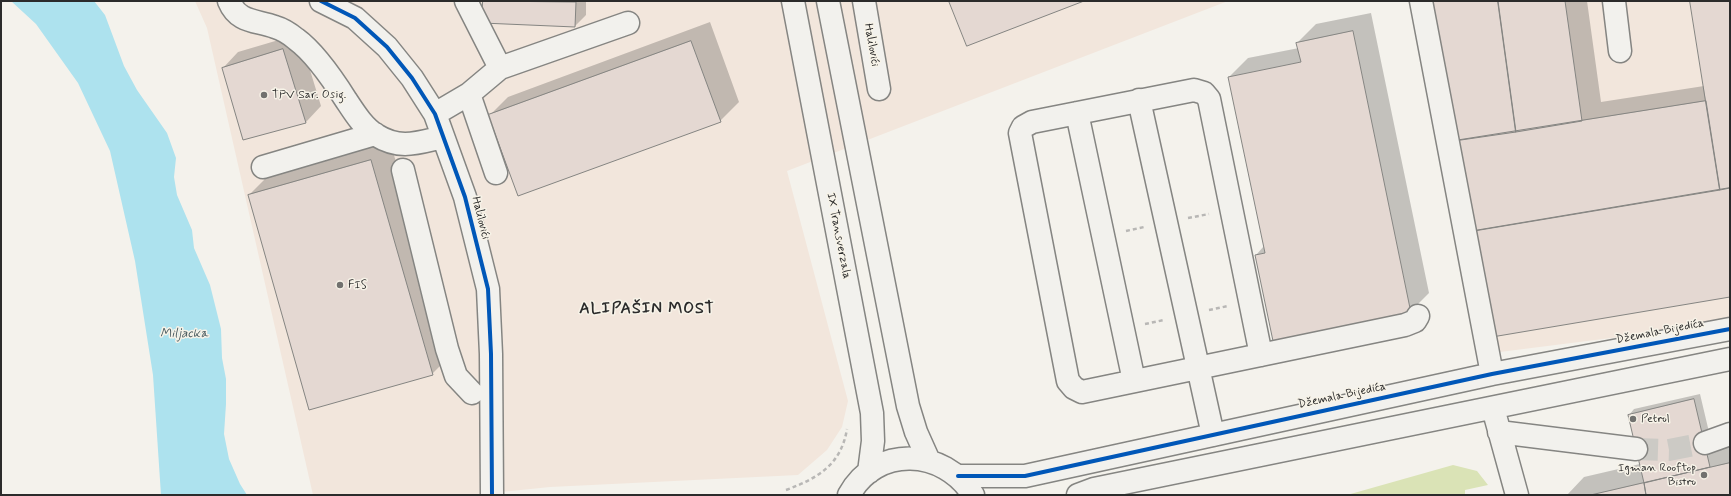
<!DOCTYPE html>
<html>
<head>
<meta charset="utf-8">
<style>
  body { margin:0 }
  #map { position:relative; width:1731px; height:496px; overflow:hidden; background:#f4f2ec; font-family:Mynerve,sans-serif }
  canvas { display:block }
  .frame { position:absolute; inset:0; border:2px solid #2b2b2b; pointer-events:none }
</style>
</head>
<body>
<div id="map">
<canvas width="1731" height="496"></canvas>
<div class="frame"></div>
</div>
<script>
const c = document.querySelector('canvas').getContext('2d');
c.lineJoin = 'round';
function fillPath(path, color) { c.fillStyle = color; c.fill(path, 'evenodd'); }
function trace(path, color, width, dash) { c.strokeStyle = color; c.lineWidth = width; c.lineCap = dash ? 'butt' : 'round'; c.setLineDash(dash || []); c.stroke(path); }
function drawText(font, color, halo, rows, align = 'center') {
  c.font = font + ' Mynerve,sans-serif'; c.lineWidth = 3; c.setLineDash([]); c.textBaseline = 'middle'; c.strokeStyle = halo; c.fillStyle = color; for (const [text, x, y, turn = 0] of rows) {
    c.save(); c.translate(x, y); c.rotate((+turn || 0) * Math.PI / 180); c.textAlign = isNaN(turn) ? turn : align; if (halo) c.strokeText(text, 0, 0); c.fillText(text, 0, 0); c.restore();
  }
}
fillPath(new Path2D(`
  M195 1H1228L787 171 848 401 842 427 827 450 798 475 550 487 472 495H313L207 28Z
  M1416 1H1730V323L1476 355 1456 229Z`), '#f2e6dc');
fillPath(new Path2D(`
  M1453 465 1477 471 1488 485 1465 490V495H1347Z`), '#dae3b6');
fillPath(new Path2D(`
  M11 1H94L105 15 124 66 137 90 167 133 176 158 174 177 177 195 192 230 194 248 210 285 221 329 222 358 226 379V404L224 434 229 459 240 484 247 495H161L153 375 135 261 110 151 78 83 36 24Z`), '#ade2ee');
fillPath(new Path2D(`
  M484 1H586V15L575 26 483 22Z
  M1434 1H1587L1601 102 1704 86 1691 1H1730V296L1487 337Z
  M1371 13 1429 293 1410 312 1256 255 1264 246 1229 77 1248 58 1299 48 1297 43 1316 24Z
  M710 22 739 102 720 121 489 116 508 97Z
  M299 34 321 106 306 122 243 139 223 68 238 52Z
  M390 141 451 355 432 374 249 195 268 176Z
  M1700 394 1713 449 1730 446V495H1567L1584 477 1640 464 1629 415 1634 409Z`), '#0003');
const building = new Path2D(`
  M483 1 576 2 575 27 482 23Z
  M949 1H1084L967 46Z
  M1433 1H1498L1516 132 1454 141Z
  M1498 1H1565L1582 121 1516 132Z
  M1690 1H1730V188L1720 190Z
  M1353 31 1411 313 1273 341 1255 255 1265 253 1228 77 1301 62 1296 43Z
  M691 41 721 122 518 196 488 115Z
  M283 49 306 123 243 140 222 68Z
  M1706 101 1720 190 1468 232 1454 141Z
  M371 160 433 375 309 410 248 195Z
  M1730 188V297L1486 338 1468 232Z
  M1694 399 1710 467 1644 483 1628 415Z
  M1730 463V495H1646L1644 483Z
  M1644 483 1646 495H1591Z`);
fillPath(building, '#e4d8d2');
trace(building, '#858582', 1);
trace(new Path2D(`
  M1636 449 1669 450 1705 443`), '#cccac5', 22, [22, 11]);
const minor = new Path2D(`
  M229 1C238 23 256 20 275 27 282 29 290 34 296 39 314 52 334 81 346 100 354 112 363 127 376 135 400 150 417 143 443 137
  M321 1 355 18 387 47 412 78 435 114 465 197 488 289 491 354 492 495
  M466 1 500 68
  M864 1 879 89
  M1421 1 1492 374
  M1614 1 1620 51
  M469 94 496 173
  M1139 100 1213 435
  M1077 113 1134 381
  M435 114 469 94 500 68 628 23
  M263 167 375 134
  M403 170 447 349 456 376 472 393
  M1261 355 1209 99 1204 93 1194 90 1032 122 1023 127 1020 133 1068 381 1074 388 1082 392 1405 325 1415 321 1418 316
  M1496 419 1517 495
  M1499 432 1636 449
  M1705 443 1730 434
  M958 476H1025L1492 374 1730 329
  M1078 495 1094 489 1730 359`);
const major = new Path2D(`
  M793 1 872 413 873 441 869 472
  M828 1 908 406 916 432 929 461
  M849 495C876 445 944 448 973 495`);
trace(minor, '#858582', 25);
trace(major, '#858582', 25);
trace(new Path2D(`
  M1188 218 1209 214
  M1126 231 1144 227
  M1209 310 1228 306
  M1145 324 1164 320
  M786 490C818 478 841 465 847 429`), '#b8b7b5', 2.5, [4, 3]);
trace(minor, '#f2f1ed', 22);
trace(major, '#f2f1ed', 22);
trace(new Path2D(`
  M321 1 355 18 387 47 412 78 435 114 465 197 488 289 491 354 492 495
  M958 476H1025L1492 374 1730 329`), '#0057b8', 4);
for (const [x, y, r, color] of [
  [264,95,4,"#71716f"],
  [340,285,4,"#71716f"],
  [1633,419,4,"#71716f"],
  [1704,475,4,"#71716f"]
]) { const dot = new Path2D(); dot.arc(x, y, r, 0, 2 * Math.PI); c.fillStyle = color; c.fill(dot); trace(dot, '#f7f3e8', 1.5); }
drawText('12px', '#2b2b2b', '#f7f3e8', [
  ["Halilovići",871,45,80],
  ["Halilovići",480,218,76],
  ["IX Transverzala",838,236,79],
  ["Džemala Bijedića",1660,332,-11],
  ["Džemala Bijedića",1342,396,-12]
]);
drawText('12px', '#2b2b2b', '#f7f3e8', [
  ["TPV Sar. Osig.",272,95],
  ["FIS",348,285],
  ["Petrol",1641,419],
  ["Igman Rooftop",1696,468,"right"],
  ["Bistro",1696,482,"right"]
], 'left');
drawText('italic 13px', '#44575c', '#f7f3e8', [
  ["Miljacka",184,334]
]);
c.letterSpacing = '1px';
drawText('bold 16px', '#2b2b2b', '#f7f3e8', [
  ["ALIPAŠIN MOST",647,310]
]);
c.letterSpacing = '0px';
</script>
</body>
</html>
